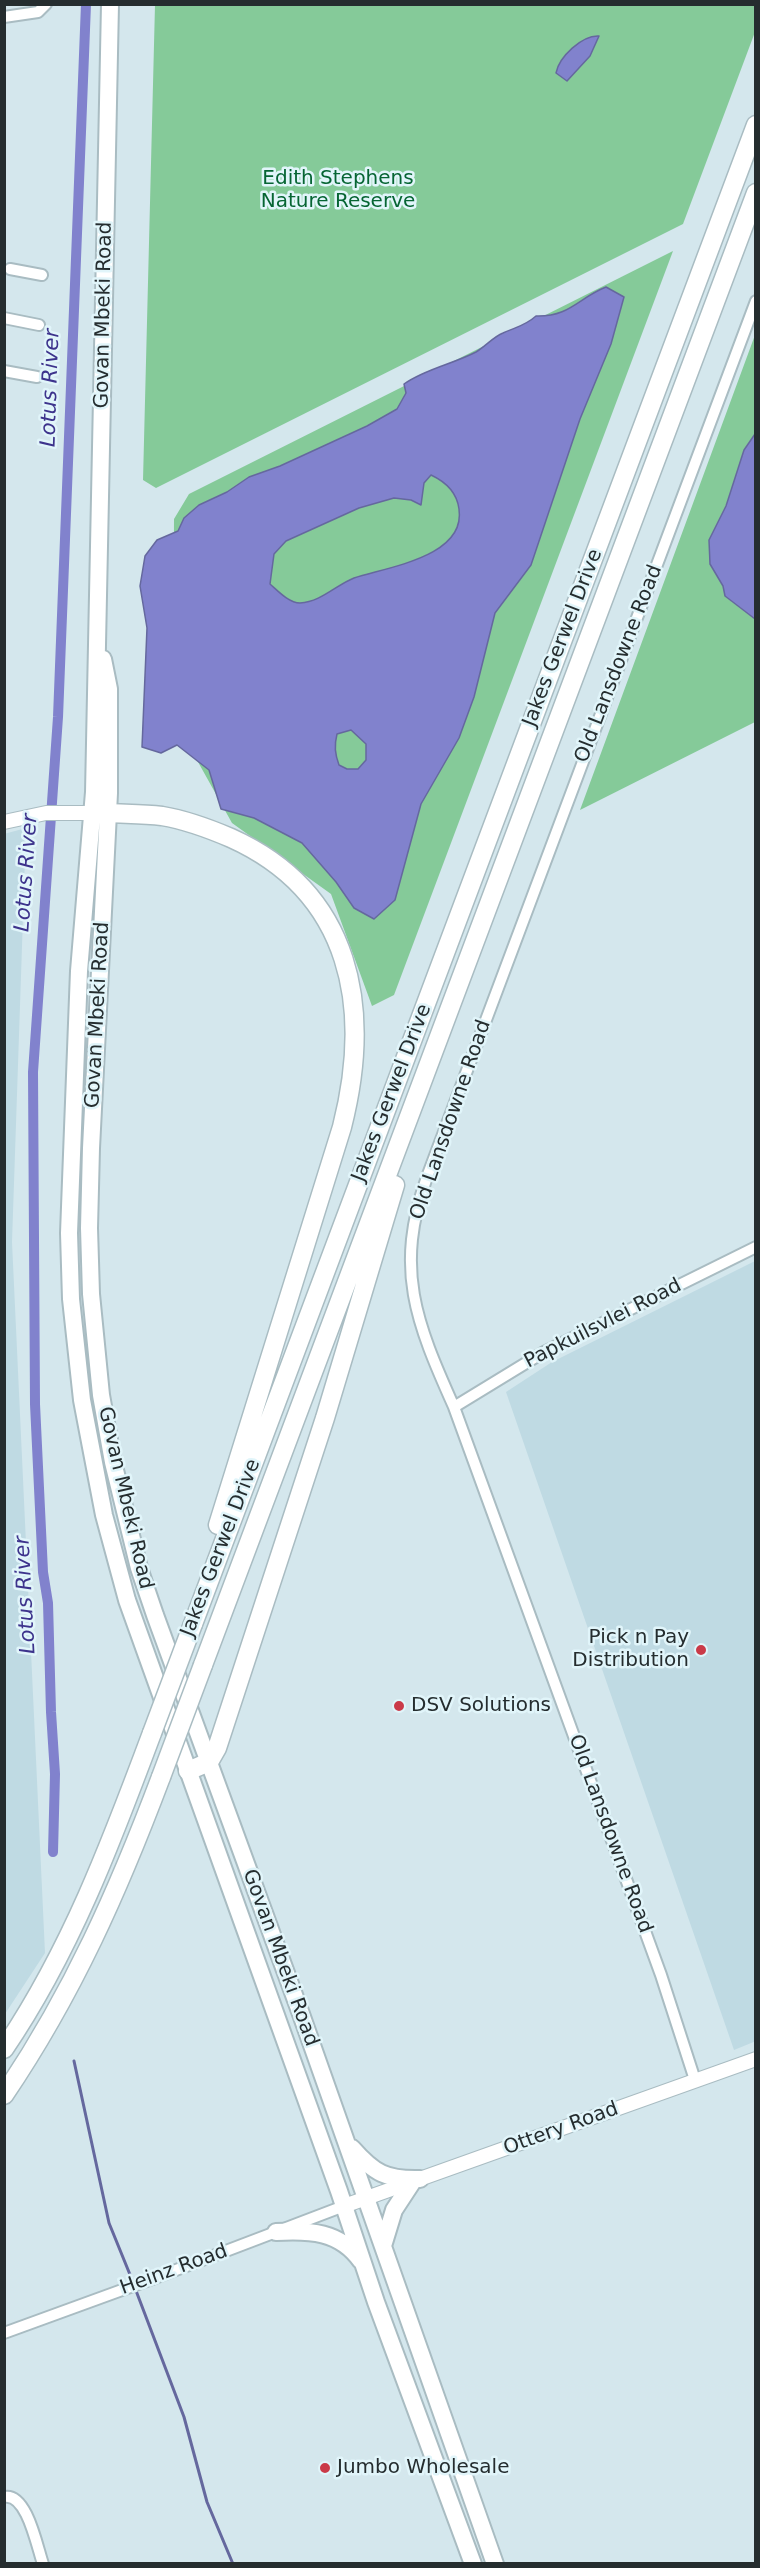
<!DOCTYPE html>
<html>
<head>
<meta charset="utf-8">
<style>
  body { margin:0 }
  #map { position:relative; width:760px; height:2568px; overflow:hidden; background:#d4e7ed; font-family:"DejaVu Sans",sans-serif }
  canvas { display:block }
  .frame { position:absolute; inset:0; border:6px solid #252d2f; pointer-events:none }
</style>
</head>
<body>
<div id="map">
<canvas width="760" height="2568"></canvas>
<div class="frame"></div>
</div>
<script>
const c = document.querySelector('canvas').getContext('2d');
c.lineJoin = 'round';
function fillPath(path, color) { c.fillStyle = color; c.fill(path, 'evenodd'); }
function trace(path, color, width, dash) { c.strokeStyle = color; c.lineWidth = width; c.lineCap = dash ? 'butt' : 'round'; c.setLineDash(dash || []); c.stroke(path); }
function drawText(font, color, halo, rows, align = 'center') {
  c.font = font + ' "DejaVu Sans",sans-serif'; c.lineWidth = 5; c.setLineDash([]); c.textBaseline = 'middle'; c.strokeStyle = halo; c.fillStyle = color; for (const [text, x, y, turn = 0] of rows) {
    c.save(); c.translate(x, y); c.rotate((+turn || 0) * Math.PI / 180); c.textAlign = isNaN(turn) ? turn : align; if (halo) c.strokeText(text, 0, 0); c.fillText(text, 0, 0); c.restore();
  }
}
fillPath(new Path2D(`
  M26 828 12 1242 45 1953 5 2014 4 834Z
  M755 1261 756 2041 734 2050 506 1392 552 1362Z`), '#bfdae3');
fillPath(new Path2D(`
  M155 5H755V32L683 224 156 488 143 480Z
  M673 251 394 995 372 1006 331 894 232 823 173 717 174 519 189 494Z
  M755 335V434L744 450 726 506 709 540 710 564 723 586 725 596 755 619V722L580 810Z`), '#85ca99');
const water = new Path2D(`
  M599 36 590 56 567 81 556 73C559 57 582 35 599 36Z
  M606 287 624 297 611 344 580 419 531 565 495 613 474 697 459 738 421 804 395 900 374 919 354 908 336 882 302 843 254 818 221 809 209 770 177 745 161 753 142 747 147 628 140 586 145 556 157 540 178 531 184 518 199 505 227 492 249 477 280 466 367 426 397 409 406 393 404 384C425 369 453 364 476 352 486 346 493 337 503 333 516 327 525 326 536 316 570 317 578 298 606 287ZM431 475C446 482 457 493 459 509 466 557 387 567 354 578 336 585 321 602 300 603 289 603 278 591 270 584L274 554 286 541 359 508 394 498 411 500 421 505 424 483ZM351 730 366 744V760L358 769H347L339 765C335 754 334 746 337 734Z
  M755 434 756 619H755L725 596 723 586 710 564 709 540 726 506 744 450Z`);
fillPath(water, '#8182cd');
trace(water, '#65689e', 1.5);
trace(new Path2D(`
  M74 2061 109 2223 133 2282
  M135 2288 184 2417 207 2502 233 2564`), '#65689e', 3);
trace(new Path2D(`
  M53 1852 55 1774 51 1712 48 1603 43 1572 35 1404 33 1072 58 717 86 4`), '#8182cd', 10);
const minor = new Path2D(`
  M4 17 38 12 46 4
  M10 269 42 275
  M4 318 39 325
  M4 371 37 377
  M454 1407 544 1352 756 1247
  M695 2080 661 1975 454 1407C416 1322 394 1269 427 1177L756 301
  M4 2333 155 2278 344 2206
  M4 2497C27 2492 37 2547 43 2564`);
const tertiary = new Path2D(`
  M4 822 46 813H100
  M344 2206 756 2059`);
const secondary = new Path2D(`
  M110 4 94 792 79 971 69 1233 71 1299 82 1400 104 1515 127 1600 339 2191 376 2302 473 2564
  M103 659 109 689V793L91 1148 89 1228 91 1294 101 1395 113 1462 139 1568 155 1615 301 2014 495 2564
  M352 2148C374 2173 386 2180 420 2179
  M276 2232C309 2230 340 2231 361 2261
  M383 2246 394 2210 413 2181`);
const trunk = new Path2D(`
  M108 813C126 814 144 814 162 816 186 820 210 829 231 838 353 893 372 1009 342 1127L218 1525
  M193 1624 756 125
  M203 1665 756 193
  M188 1771 209 1762 217 1748 325 1418 395 1185
  M4 2049C70 1952 111 1843 152 1733
  M4 2095C73 1993 118 1891 161 1777`);
trace(minor, '#a9bcc2', 14);
trace(tertiary, '#a9bcc2', 16);
trace(secondary, '#a9bcc2', 20);
trace(trunk, '#a9bcc2', 21);
trace(minor, '#fff', 10);
trace(tertiary, '#fff', 14);
trace(secondary, '#fff', 16);
trace(trunk, '#fff', 18);
const trunkBridge = new Path2D(`
  M152 1733 193 1624
  M161 1777 203 1665`);
trace(trunkBridge, '#a9bcc2', 21, []);
trace(trunkBridge, '#fff', 18);
for (const [x, y, r, color] of [
  [701,1650,6,"#ca3a48"],
  [399,1706,6,"#ca3a48"],
  [325,2468,6,"#ca3a48"]
]) { const dot = new Path2D(); dot.arc(x, y, r, 0, 2 * Math.PI); c.fillStyle = color; c.fill(dot); trace(dot, '#e1f5fa', 2); }
drawText('20px', '#066533', '#e1f5fa', [
  ["Edith Stephens",338,179],
  ["Nature Reserve",338,202]
]);
drawText('20px', '#252d2f', '#e1f5fa', [
  ["Govan Mbeki Road",104,315,-89],
  ["Jakes Gerwel Drive",563,638,-69],
  ["Old Lansdowne Road",619,664,-69],
  ["Govan Mbeki Road",98,1015,-87],
  ["Jakes Gerwel Drive",392,1093,-69],
  ["Old Lansdowne Road",451,1120,-71],
  ["Papkuilsvlei Road",603,1324,-27],
  ["Govan Mbeki Road",125,1498,77],
  ["Jakes Gerwel Drive",221,1548,-69],
  ["Old Lansdowne Road",610,1834,70],
  ["Govan Mbeki Road",280,1958,70],
  ["Ottery Road",561,2129,-20],
  ["Heinz Road",174,2270,-20]
]);
drawText('20px', '#252d2f', '#e1f5fa', [
  ["Pick n Pay",689,1638,"right"],
  ["Distribution",689,1661,"right"],
  ["DSV Solutions",411,1706],
  ["Jumbo Wholesale",337,2468]
], 'left');
drawText('italic 21px', '#3d338c', '#e1f5fa', [
  ["Lotus River",51,388,-88],
  ["Lotus River",27,873,-86],
  ["Lotus River",26,1595,-93]
]);
</script>
</body>
</html>
